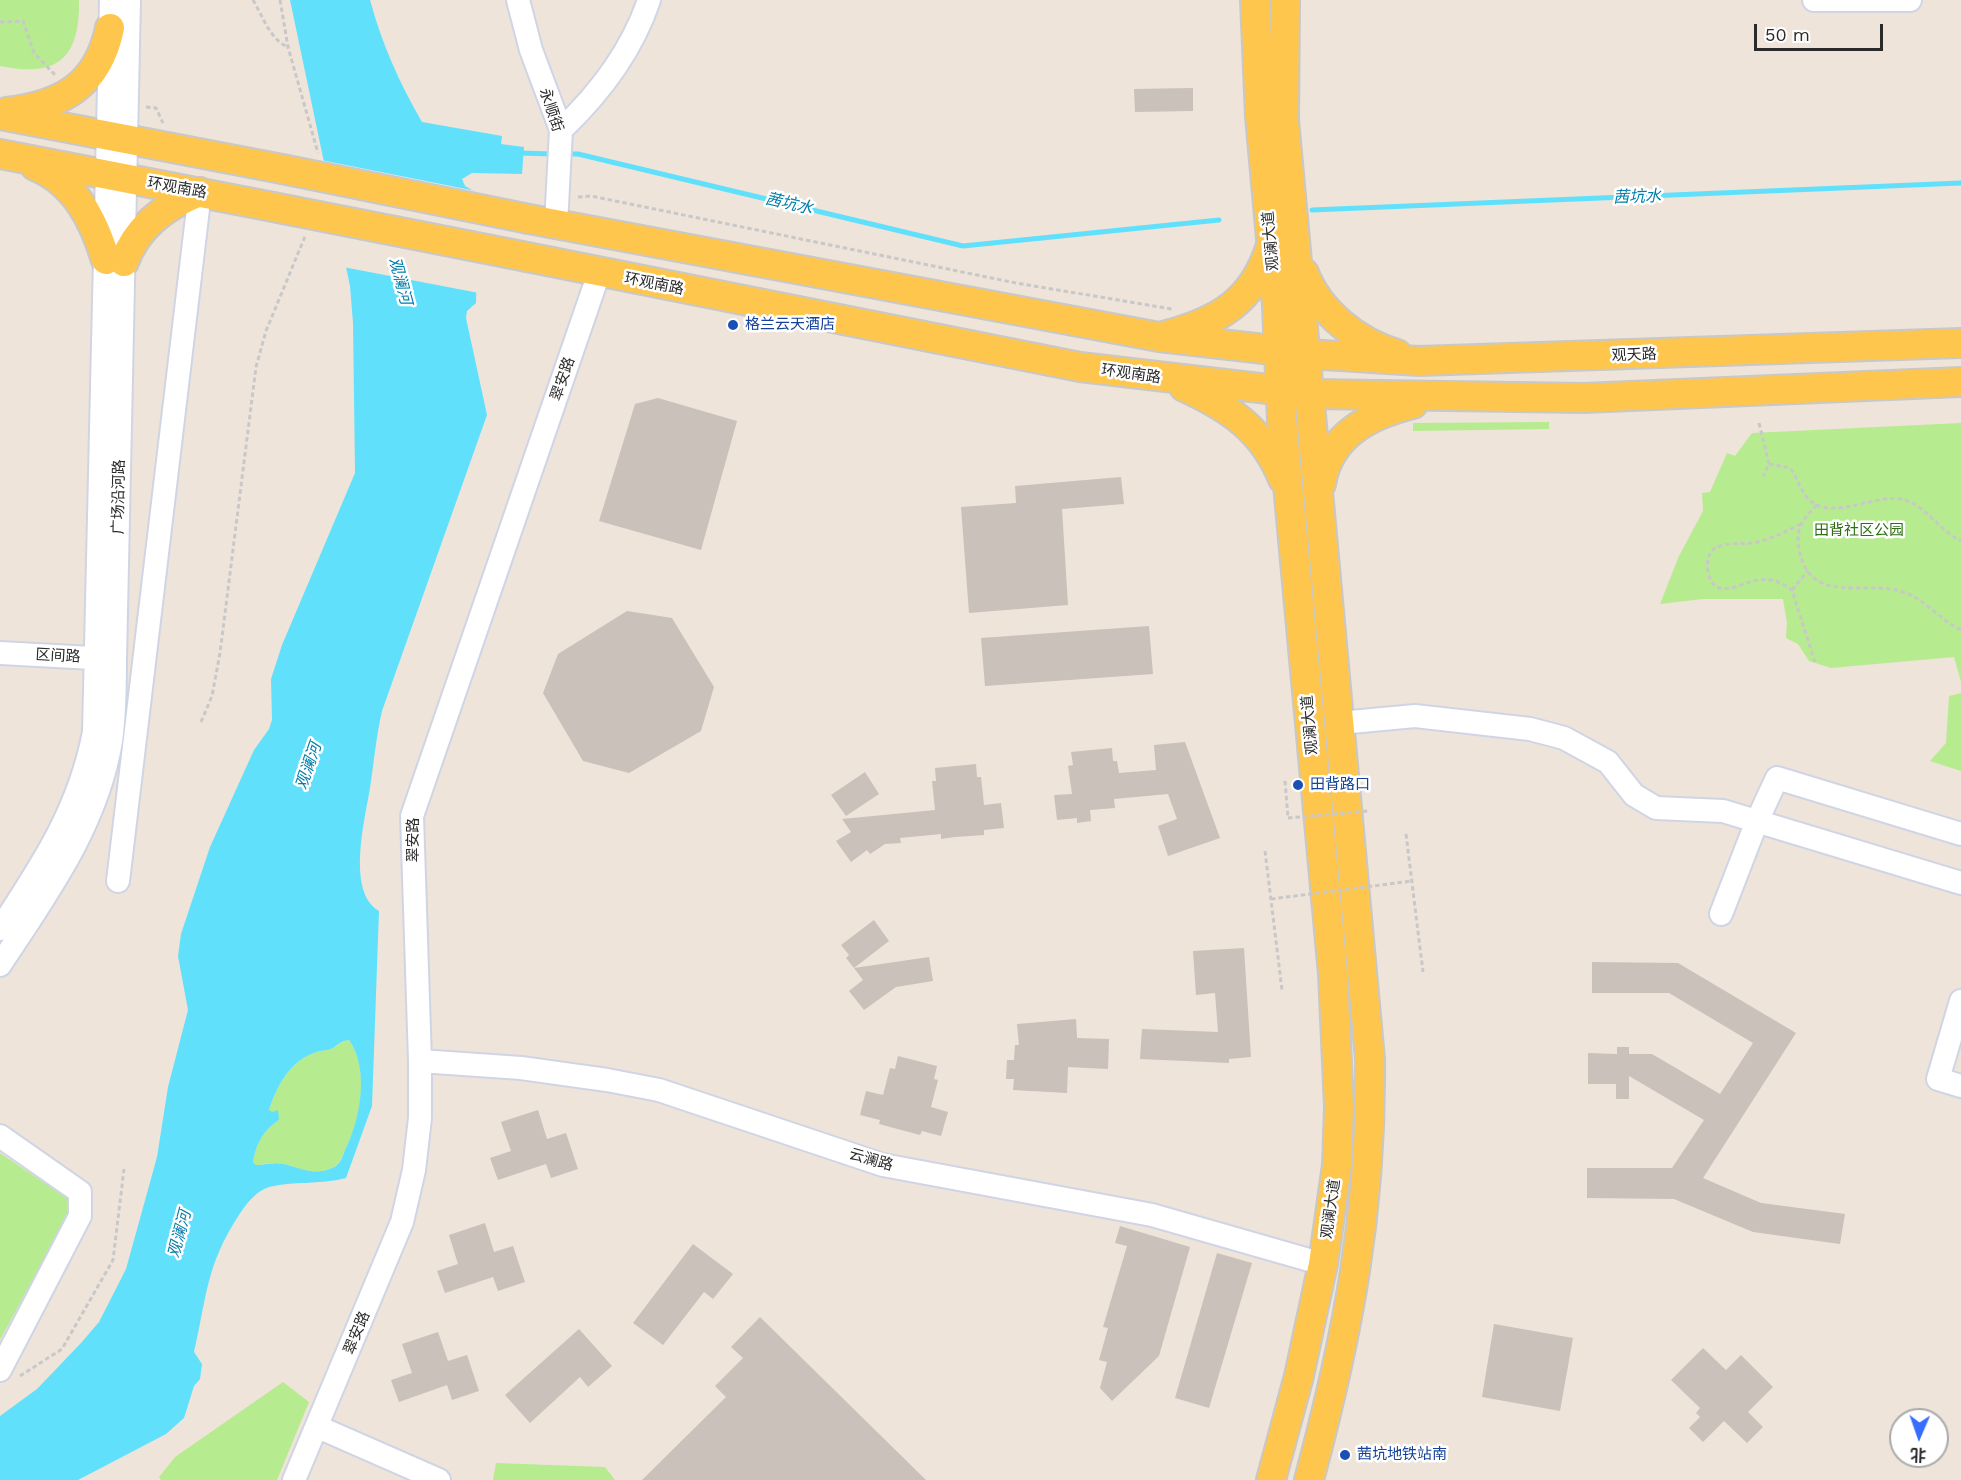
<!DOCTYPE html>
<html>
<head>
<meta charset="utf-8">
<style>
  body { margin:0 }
  #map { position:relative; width:1961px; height:1480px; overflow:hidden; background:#eee4da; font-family:"Work Sans","Noto Sans SC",sans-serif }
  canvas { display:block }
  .north { position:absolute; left:1889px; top:1408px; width:60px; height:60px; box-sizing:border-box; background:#fff; border:2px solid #aaa; border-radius:50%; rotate:182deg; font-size:16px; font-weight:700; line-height:24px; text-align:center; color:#2a2a2a }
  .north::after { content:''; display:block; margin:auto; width:21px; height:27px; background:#366dff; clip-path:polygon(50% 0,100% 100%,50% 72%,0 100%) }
  .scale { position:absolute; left:1754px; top:24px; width:129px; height:27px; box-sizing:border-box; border:3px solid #2a2a2a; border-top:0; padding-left:8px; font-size:18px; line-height:21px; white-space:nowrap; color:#2a2a2a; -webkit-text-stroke:4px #fff; paint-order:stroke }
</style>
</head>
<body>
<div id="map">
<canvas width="1961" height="1480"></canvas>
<div class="north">北</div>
<div class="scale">50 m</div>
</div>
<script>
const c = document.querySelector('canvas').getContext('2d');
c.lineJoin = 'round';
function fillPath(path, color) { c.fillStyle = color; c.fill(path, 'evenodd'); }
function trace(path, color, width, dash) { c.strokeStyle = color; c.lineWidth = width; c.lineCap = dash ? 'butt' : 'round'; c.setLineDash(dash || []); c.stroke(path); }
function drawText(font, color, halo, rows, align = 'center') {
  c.font = font + ' "Work Sans","Noto Sans SC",sans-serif'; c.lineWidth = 5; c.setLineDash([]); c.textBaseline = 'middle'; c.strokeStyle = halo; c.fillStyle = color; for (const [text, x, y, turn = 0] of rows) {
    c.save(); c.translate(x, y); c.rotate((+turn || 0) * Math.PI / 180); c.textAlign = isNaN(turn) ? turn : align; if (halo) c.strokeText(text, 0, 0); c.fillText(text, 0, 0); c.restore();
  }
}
fillPath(new Path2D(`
  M0 0H79C80 58 58 78 0 66Z
  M1549 422V429L1413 431V423Z
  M1961 423V682L1954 657 1831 668 1809 661 1798 644 1786 638 1787 623 1783 599H1703L1660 604 1679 556 1703 511 1702 493 1710 492 1727 453 1735 456 1752 433Z
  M1961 693V771L1930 761 1946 743 1949 696Z
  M349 1040C370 1070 361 1119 345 1150 342 1157 340 1164 332 1168 311 1178 294 1164 274 1163 268 1163 262 1165 256 1165L253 1162C256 1144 263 1130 279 1120L269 1110C277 1086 289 1062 314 1053 320 1050 327 1051 333 1048 339 1045 341 1041 349 1040Z
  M0 1153 67 1198V1217L0 1340Z
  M283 1382 309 1402 277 1480H161L159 1477 175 1457Z
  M496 1463 605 1467 615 1480H493Z`), '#b7eb90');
fillPath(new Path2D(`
  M290 0H370C382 44 399 82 422 122L502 136 501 144 524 147 522 174 472 173 462 179 465 186 479 194 476 303 467 311 466 318 487 415 382 711C376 737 374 762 370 788 365 819 346 892 379 911L372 1106 346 1178C319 1185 292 1181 269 1187 256 1191 246 1204 239 1215 206 1265 207 1296 194 1352L202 1364 200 1379 194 1386 184 1418 166 1434 78 1480H0V1416L37 1389 81 1343 99 1322 126 1269 157 1157 168 1087 188 1010 178 956 181 934 210 847 254 750 269 729 272 720 271 679 282 645 355 473 353 323 350 286ZM349 1040C370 1070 360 1120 345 1150 342 1158 340 1165 332 1168 315 1176 300 1168 283 1164 274 1162 265 1165 256 1165L253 1162C256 1144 263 1130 279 1120L278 1110 272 1112 269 1110C277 1086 289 1062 314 1053 320 1050 327 1051 333 1048 339 1044 341 1041 349 1040Z`), '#61e0fc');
fillPath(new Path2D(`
  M321 160 481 192 479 293 343 267Z`), '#eee4da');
trace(new Path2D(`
  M518 153 554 154
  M566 154H578L963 246 1219 220
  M1312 210 1961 183`), '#61e0fc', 5);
fillPath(new Path2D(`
  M1193 88V111L1135 112 1134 89Z
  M658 398 737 421 701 550 599 521 635 404Z
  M1121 477 1124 504 1062 509 1068 605 969 613 961 507 1016 503 1015 486Z
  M627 611 672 618 714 687 701 731 629 773 583 761 543 693 558 654Z
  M1149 626 1153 674 985 686 981 638Z
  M1185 742 1220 838 1168 856 1158 826 1177 819 1168 794 1114 799 1115 808 1090 810 1091 821 1077 823V818L1057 820 1054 795 1072 794 1068 766 1073 765 1071 752 1112 748 1113 761H1117L1119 773 1156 770 1154 745Z
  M976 764 977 777H981L984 805 1001 803 1004 828 984 830V835L955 837 941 839V834L900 838 901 843 885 844 870 854 867 850 851 862 836 841 851 832 842 819 935 810 932 781H936L935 768Z
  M865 772 879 794 846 816 831 795Z
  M874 920 889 941 854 968 846 958 849 955 841 945Z
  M1244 948 1251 1057 1229 1059V1063L1140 1059 1142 1029 1218 1032 1215 993 1196 995 1193 951Z
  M929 957 933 981 896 987 864 1010 849 991 863 980 854 968Z
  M1592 962 1678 963 1796 1033 1703 1178 1761 1203 1845 1214 1840 1244 1753 1232 1674 1199 1587 1198V1168H1672L1704 1120 1629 1076V1099H1616V1084H1588V1053L1617 1054V1047H1629V1054H1652L1720 1094 1753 1043 1669 993H1592Z
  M1076 1019 1077 1038 1109 1039 1108 1069 1068 1067 1067 1093 1013 1090 1014 1079H1006L1007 1060H1014L1015 1045H1019L1017 1024Z
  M898 1056 937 1066 934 1079 938 1080 931 1107 948 1112 941 1136 922 1131 920 1135 879 1124 880 1120 860 1115 866 1091 883 1095 890 1068 895 1069Z
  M538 1110 547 1139 566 1133 578 1169 551 1178 546 1164 498 1180 490 1158 511 1151 501 1122Z
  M485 1223 494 1252 513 1246 525 1282 498 1291 493 1277 445 1293 437 1271 458 1264 449 1235Z
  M1120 1226 1190 1247 1159 1356 1112 1401 1100 1388 1107 1362 1099 1360 1108 1328 1103 1327 1127 1246 1115 1243Z
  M693 1244 733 1274 713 1299 704 1292 663 1345 633 1323Z
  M1217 1253 1252 1263 1209 1408 1175 1398Z
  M760 1317 926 1480H642L726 1397 715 1386 743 1358 731 1347Z
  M1494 1324 1573 1338 1560 1411 1482 1397Z
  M579 1329 612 1366 588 1387 580 1377 530 1423 505 1395Z
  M438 1332 448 1361 467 1355 479 1391 452 1400 447 1385 399 1402 391 1380 412 1373 402 1344Z
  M1703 1348 1726 1370 1741 1355 1773 1387 1748 1412 1763 1427 1747 1443 1724 1421 1703 1442 1689 1428 1700 1417 1696 1413 1700 1408 1671 1380Z`), '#c9c1ba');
const minor = new Path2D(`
  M518 0 531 50 561 130 556 224
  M1814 0H1910
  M561 130C599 94 632 51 649 0
  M0 653 111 659
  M1340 723 1415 716 1530 729 1564 738 1608 762 1634 795 1656 808 1723 811 1961 883
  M118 881 200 192
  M1721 914 1757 821 1777 778 1961 834
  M0 929C42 865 79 810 94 732L111 0
  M0 965C46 895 97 826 111 741 115 714 115 686 115 659L129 0
  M1961 1001 1938 1079 1961 1086
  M420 1061 521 1068 607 1080 659 1090 883 1165 1152 1215 1323 1264
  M0 1136 80 1192V1216L0 1370
  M318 1427 439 1480
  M294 1480 402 1222 414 1170 420 1118V1061L412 816 599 273`);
const major = new Path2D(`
  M1255 0 1260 116 1277 306 1282 420 1333 974 1339 1107 1337 1165 1323 1264 1299 1376 1271 1480
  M1285 0 1284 120 1370 1059C1372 1210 1348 1335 1309 1480
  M7 112C63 105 98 85 110 28
  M0 115 282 169
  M0 154 273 207
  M35 166C76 183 94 221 106 260
  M529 219 1159 337 1308 354 1419 361 1961 343
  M527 257 1080 367 1311 394 1584 398 1961 382
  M124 262C137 226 166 205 200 192
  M1304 273C1319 312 1357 342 1397 354
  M1167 335C1219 321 1253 301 1270 248
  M1184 387C1230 408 1263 430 1283 479
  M1321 484C1329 435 1369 415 1413 404`);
trace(minor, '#cfd5e5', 26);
trace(major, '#c8c8c8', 32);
trace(new Path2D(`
  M253 0C262 15 271 41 288 47
  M280 0 288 47 318 153
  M0 22 23 21 34 53 56 76
  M146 107 156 108 163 123
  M578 197 591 196 1016 283 1172 309
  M1759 423 1769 464 1763 476
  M1769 464 1790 468C1798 478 1802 496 1813 503 1837 519 1879 492 1905 500 1927 507 1940 531 1961 541
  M1817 505C1803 518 1795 530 1799 549 1809 607 1866 579 1903 592 1925 599 1940 620 1961 630
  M1801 524C1787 531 1773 538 1758 542 1738 547 1703 535 1708 571 1713 603 1742 582 1758 580 1771 578 1781 582 1792 590L1815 662
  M1792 590 1808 571
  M201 722 212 696 220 653 256 367 266 331 306 234
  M1285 781 1288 818
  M1406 834 1423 972
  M1265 851 1282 990
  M20 1376 62 1349 113 1260 124 1169`), '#c8c8c8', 3, [4.5, 3]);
trace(minor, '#fff', 22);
trace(major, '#ffc64e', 28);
const majorBridge = new Path2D(`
  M282 169 529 219
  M273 207 527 257`);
trace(majorBridge, '#c8c8c8', 32, []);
trace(new Path2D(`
  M1288 818 1368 811
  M1271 899 1412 881`), '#c8c8c8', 3, [4.5, 3]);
trace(majorBridge, '#ffc64e', 28);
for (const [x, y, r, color] of [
  [733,325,6,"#1a4fb4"],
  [1298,785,6,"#1a4fb4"],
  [1345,1455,6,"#1a4fb4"]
]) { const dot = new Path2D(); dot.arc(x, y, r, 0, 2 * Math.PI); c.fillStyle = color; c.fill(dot); trace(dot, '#fff', 2); }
drawText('15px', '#2a2a2a', '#fff', [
  ["永顺街",551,110,72],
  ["环观南路",177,188,10],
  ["观澜大道",1271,241,-95],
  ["环观南路",654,284,11],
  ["观天路",1634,355,-2],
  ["环观南路",1131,374,8],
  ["翠安路",563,379,-71],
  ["广场沿河路",119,497,-89],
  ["区间路",58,656,3],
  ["观澜大道",1310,725,-95],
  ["翠安路",414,840,-90],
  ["云澜路",871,1160,16],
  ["观澜大道",1331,1209,-82],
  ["翠安路",357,1333,-68]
]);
drawText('15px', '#164399', '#fff', [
  ["格兰云天酒店",745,325],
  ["田背路口",1310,785],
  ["茜坑地铁站南",1357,1455]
], 'left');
drawText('15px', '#2d6f12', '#fff', [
  ["田背社区公园",1859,531]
]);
drawText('italic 16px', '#007da8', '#fff', [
  ["茜坑水",1637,197,-2],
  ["茜坑水",789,204,13],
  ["观澜河",400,281,75],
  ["观澜河",309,766,-71],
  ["观澜河",180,1234,-75]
]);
</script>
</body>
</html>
